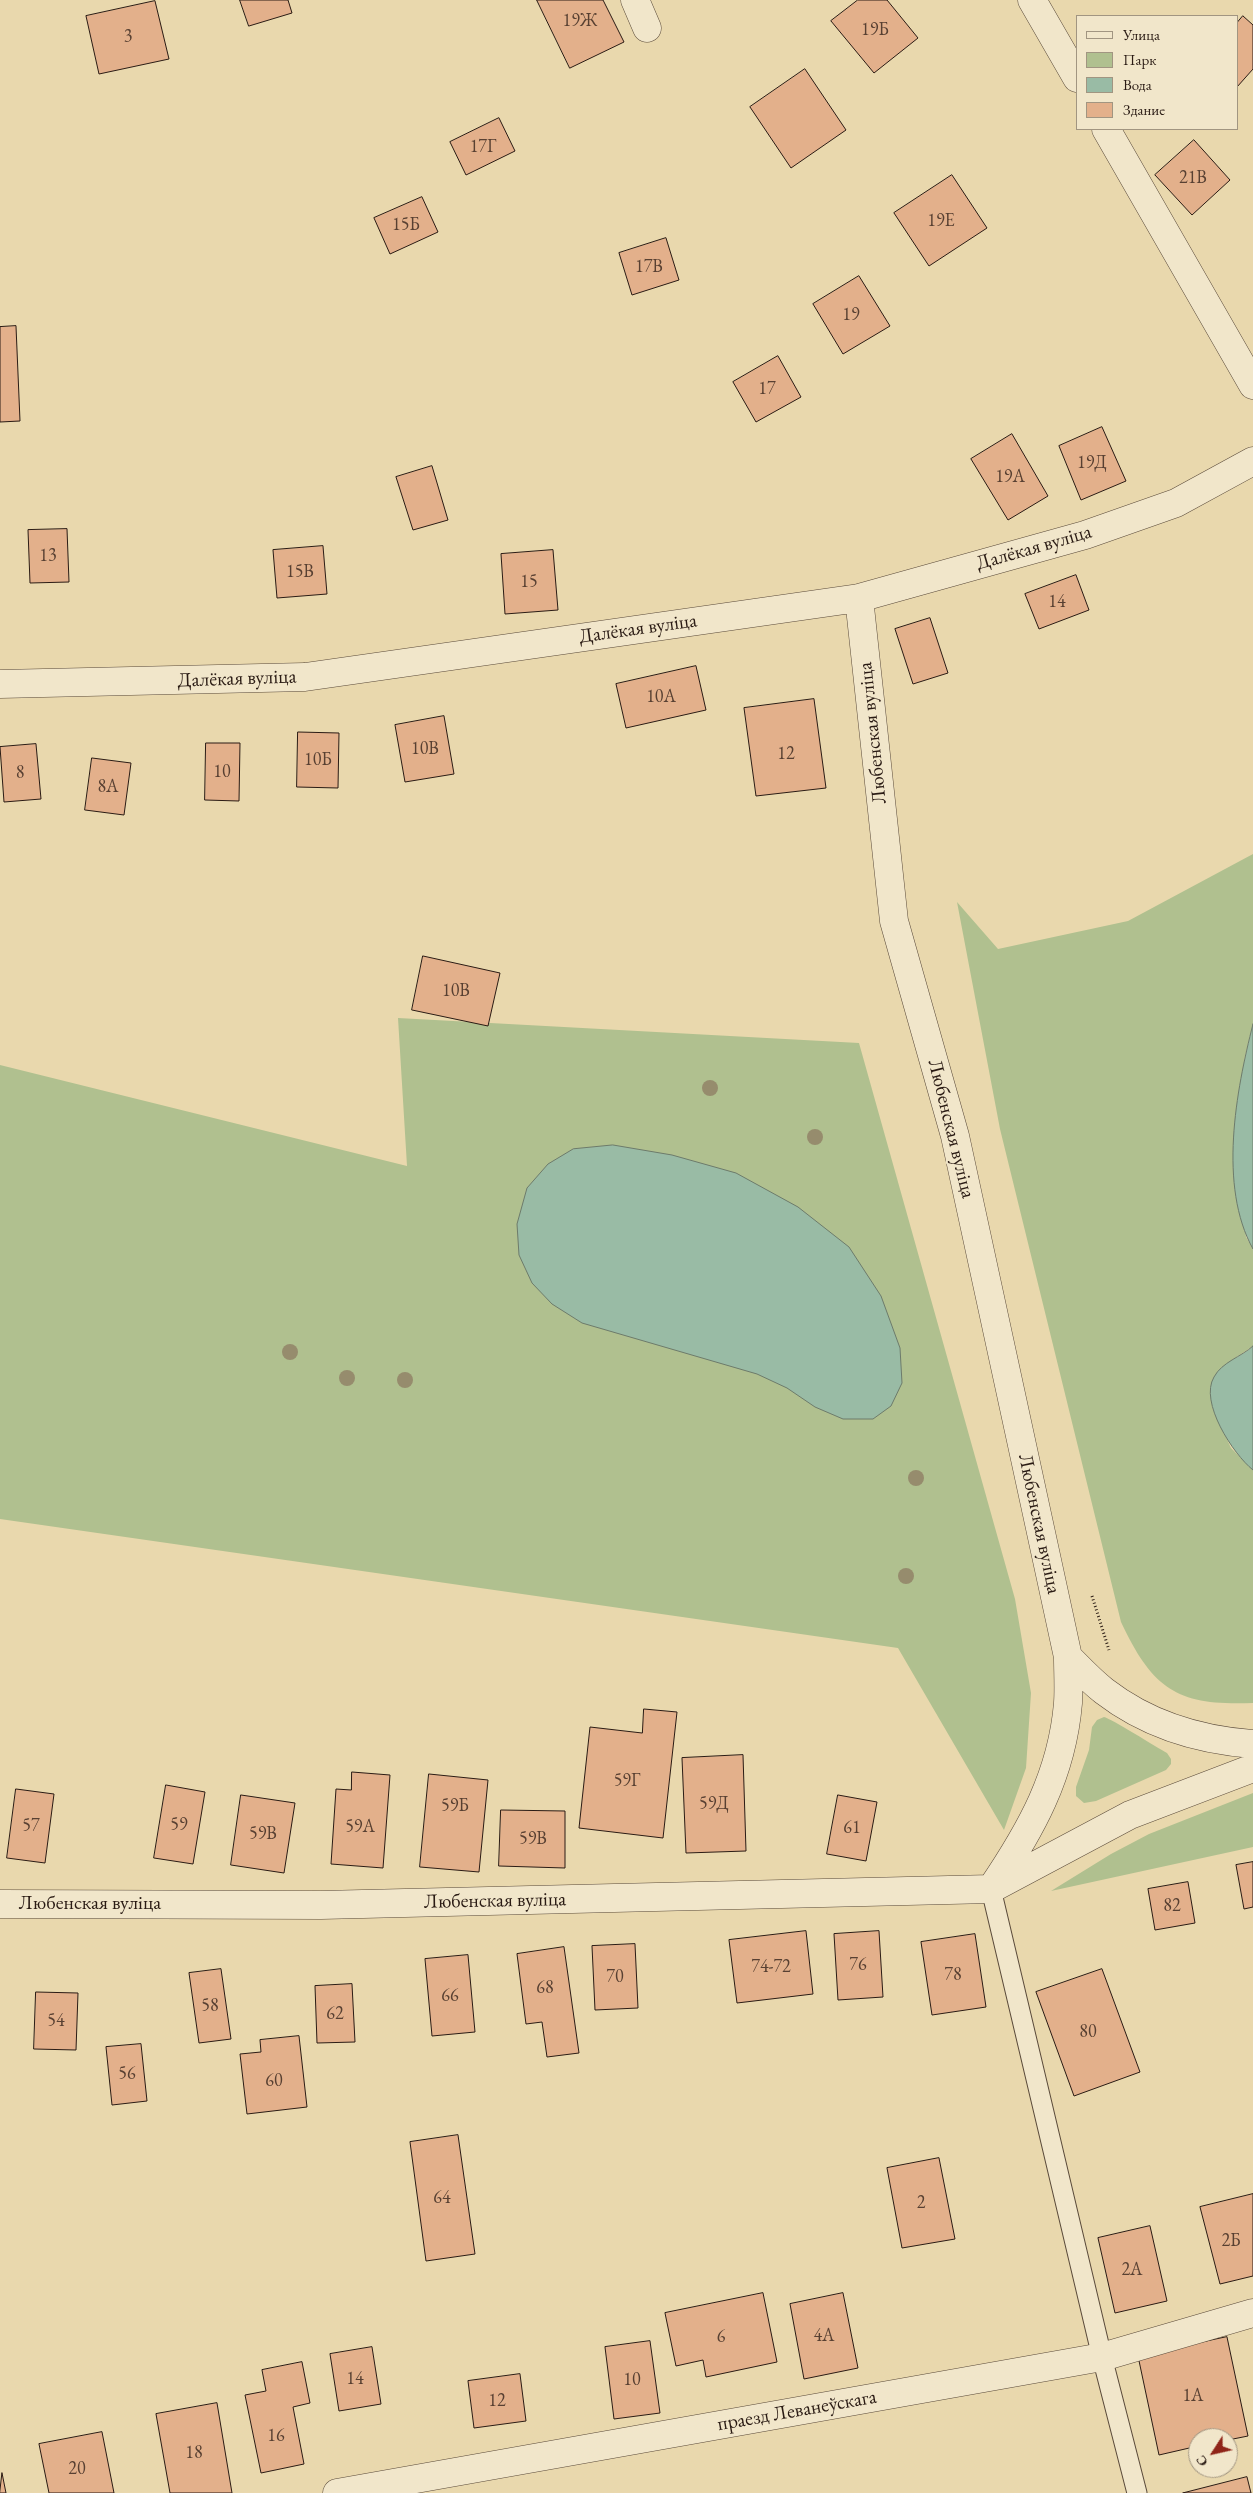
<!DOCTYPE html>
<html>
<head>
<meta charset="utf-8">
<style>
  body { margin:0 }
  #map { position:relative; width:1253px; height:2493px; overflow:hidden; background:#e9d8ad; font-family:"EB Garamond",serif }
  canvas { display:block }
  .legend { position:absolute; left:1076px; top:15px; width:162px; height:115px; box-sizing:border-box; background:#f1e6ca; border:1px solid #a19581; margin:0; padding:6px 9px; list-style:none; font-size:15px; color:#2a1b14 }
  .legend li { display:flex; align-items:center; gap:10px; height:25px }
  .legend b { width:25px; border:1px solid #a19581 }
  .north { position:absolute; left:1188px; top:2428px; width:50px; height:50px; box-sizing:border-box; background:#f1e6ca; border:1px solid #a19581; border-radius:50%; rotate:235deg; font-size:14px; font-weight:700; line-height:20px; text-align:center; color:#2a1b14 }
  .north::after { content:''; display:block; margin:auto; width:18px; height:22px; background:#8f2418; clip-path:polygon(50% 0,100% 100%,50% 72%,0 100%) }
</style>
</head>
<body>
<div id="map">
<canvas width="1253" height="2493"></canvas>
<ul class="legend">
<li><b style="height:6px;background:#f1e6ca"></b>Улица</li>
<li><b style="height:14px;background:#b0c08f"></b>Парк</li>
<li><b style="height:14px;background:#99bba5"></b>Вода</li>
<li><b style="height:14px;background:#e3b08b"></b>Здание</li>
</ul>
<div class="north">С</div>
</div>
<script>
const c = document.querySelector('canvas').getContext('2d');
c.lineJoin = 'round';
function fillPath(path, color) { c.fillStyle = color; c.fill(path, 'evenodd'); }
function trace(path, color, width, dash) { c.strokeStyle = color; c.lineWidth = width; c.lineCap = dash ? 'butt' : 'round'; c.setLineDash(dash || []); c.stroke(path); }
function drawText(font, color, halo, rows, align = 'center') {
  c.font = font + ' "EB Garamond",serif'; c.lineWidth = 4; c.setLineDash([]); c.textBaseline = 'middle'; c.strokeStyle = halo; c.fillStyle = color; for (const [text, x, y, turn = 0] of rows) {
    c.save(); c.translate(x, y); c.rotate((+turn || 0) * Math.PI / 180); c.textAlign = isNaN(turn) ? turn : align; if (halo) c.strokeText(text, 0, 0); c.fillText(text, 0, 0); c.restore();
  }
}
fillPath(new Path2D(`
  M1253 854V1024L1245 1056 1235 1128 1246 1237 1253 1249V1346L1232 1360 1213 1409 1231 1448 1253 1470V1703C1178 1706 1153 1690 1121 1622L1000 1129 957 902 998 949 1128 921Z
  M398 1018 859 1043 1015 1599 1031 1693 1026 1768 1004 1830 898 1648 0 1519V1065L407 1166Z
  M1104 1717C1110 1718 1158 1748 1167 1753L1171 1759V1764L1166 1770 1096 1801 1084 1803 1076 1796V1787L1089 1750 1092 1727 1097 1720Z
  M1253 1793V1847L1051 1891 1111 1854 1149 1834Z`), '#b0c08f');
const water = new Path2D(`
  M1253 1024V1249C1218 1186 1236 1091 1253 1024Z
  M613 1145 672 1155 736 1173 798 1207 849 1247 881 1296 900 1348 902 1383 891 1406 873 1419H843L815 1407 787 1388 757 1374 582 1323 552 1304 532 1283 519 1255 517 1224 527 1188 548 1164 573 1149Z
  M1253 1346V1470C1233 1454 1199 1402 1214 1377 1222 1362 1241 1357 1253 1346Z`);
fillPath(water, '#99bba5');
trace(water, '#6d7b6b', 1);
const building = new Path2D(`
  M240 0H288L292 13 249 26Z
  M537 0H603L624 42 570 68Z
  M858 0H887L918 38 874 73 831 21Z
  M155 1 169 59 99 74 86 16Z
  M1243 16 1253 25V69L1237 87V23Z
  M805 69 846 130 791 168 750 107Z
  M499 118 515 151 466 175 450 142Z
  M1194 140 1230 180 1192 215 1155 175Z
  M952 175 987 228 929 266 894 213Z
  M422 197 438 232 390 254 374 218Z
  M666 238 679 280 632 295 619 253Z
  M859 276 890 326 843 354 813 304Z
  M16 326 20 421 0 422V327Z
  M778 356 801 397 756 422 733 382Z
  M1102 427 1126 481 1081 500 1059 446Z
  M1012 434 1048 496 1008 520 971 459Z
  M432 466 448 520 413 530 396 477Z
  M67 529 69 582 30 583 28 530Z
  M323 546 327 594 277 598 273 550Z
  M553 550 558 610 505 614 501 554Z
  M1076 575 1089 610 1039 629 1025 594Z
  M930 618 948 673 913 684 895 629Z
  M696 666 706 710 626 728 616 684Z
  M814 699 826 788 756 796 744 708Z
  M444 716 454 774 405 782 395 725Z
  M298 732 339 733 338 788 297 787Z
  M206 743H240L239 801 205 800Z
  M36 744 41 799 4 802 0 747Z
  M92 758 131 763 124 815 85 810Z
  M423 956 500 973 488 1026 412 1010Z
  M644 1709 677 1712 663 1838 579 1828 590 1727 642 1733Z
  M743 1755 746 1851 686 1853 682 1758Z
  M352 1772 390 1775 383 1868 331 1864 336 1789 351 1790Z
  M429 1774 488 1780 479 1872 420 1867Z
  M166 1785 205 1792 193 1864 154 1858Z
  M16 1789 54 1794 45 1863 7 1858Z
  M241 1795 295 1803 284 1873 231 1865Z
  M838 1795 877 1802 866 1861 827 1854Z
  M501 1810 565 1811V1868L499 1866Z
  M1253 1862V1907L1244 1909 1236 1865Z
  M1188 1882 1195 1923 1155 1930 1148 1889Z
  M806 1931 813 1994 737 2003 729 1940Z
  M879 1931 883 1997 838 2000 834 1934Z
  M975 1934 986 2007 932 2015 921 1942Z
  M635 1944 638 2008 595 2010 592 1946Z
  M564 1947 579 2053 547 2057 542 2022 526 2024 517 1954Z
  M468 1955 475 2032 432 2036 425 1959Z
  M221 1969 231 2039 199 2043 189 1973Z
  M1102 1969 1140 2072 1074 2096 1036 1992Z
  M352 1984 355 2042 317 2043 315 1986Z
  M36 1992 78 1993 76 2050 34 2049Z
  M299 2036 307 2107 247 2114 240 2054 261 2052 260 2040Z
  M141 2044 147 2101 112 2105 106 2047Z
  M458 2135 475 2254 426 2261 410 2142Z
  M939 2158 955 2239 902 2248 887 2168Z
  M1253 2194V2276L1220 2284 1200 2207Z
  M1150 2226 1167 2301 1115 2313 1098 2238Z
  M763 2293 777 2362 706 2377 703 2360 676 2366 665 2313Z
  M843 2293 858 2368 804 2379 790 2304Z
  M1227 2337 1248 2436 1228 2440V2438H1198V2446L1159 2455 1138 2356Z
  M650 2341 660 2413 614 2419 605 2347Z
  M372 2347 381 2404 339 2411 330 2354Z
  M302 2362 310 2403 293 2407 304 2464 261 2473 245 2395 266 2391 262 2370Z
  M520 2374 526 2421 474 2428 468 2381Z
  M217 2403 232 2493H170L156 2414Z
  M102 2432 114 2493H49L39 2444Z
  M2 2473 6 2493H0Z
  M1247 2477 1251 2493H1183Z`);
fillPath(building, '#e3b08b');
trace(building, '#2a1b14', 1);
const lane = new Path2D(`
  M991 1889 1102 2357 1137 2493`);
const street = new Path2D(`
  M635 0 647 28
  M1032 0 1077 78
  M1106 129 1253 385
  M859 598 894 921 955 1136 1068 1657C1068 1672 1069 1688 1068 1703 1062 1775 1031 1830 991 1889
  M0 684 305 677 859 598 1085 535 1176 503 1253 461
  M1068 1657C1079 1668 1091 1681 1104 1691 1148 1725 1198 1740 1253 1744
  M0 1904 321 1905 991 1889 1130 1815 1253 1768
  M337 2493 1102 2357 1253 2313`);
trace(lane, '#5a4a3a', 21);
trace(street, '#5a4a3a', 29);
trace(new Path2D(`
  M1092 1596 1109 1650`), '#2a1b14', 3, [1, 2.5]);
trace(lane, '#f1e6ca', 19);
trace(street, '#f1e6ca', 28);
c.fillStyle = '#968c6d';
for (const [x, y] of [
  [710,1088],
  [815,1137],
  [290,1352],
  [347,1378],
  [405,1380],
  [916,1478],
  [906,1576]
]) { c.beginPath(); c.arc(x, y, 8, 0, 2 * Math.PI); c.fill(); }
drawText('18px', '#584032', null, [
  ["19Ж",580,21],
  ["19Б",875,30],
  ["3",128,37],
  ["17Г",483,147],
  ["21В",1193,178],
  ["19Е",941,221],
  ["15Б",406,225],
  ["17В",649,267],
  ["19",851,315],
  ["17",767,389],
  ["19Д",1092,463],
  ["19А",1010,477],
  ["13",48,556],
  ["15В",300,572],
  ["15",529,582],
  ["14",1057,602],
  ["10А",661,697],
  ["10В",425,749],
  ["12",786,754],
  ["10Б",318,760],
  ["10",222,772],
  ["8",20,773],
  ["8А",108,787],
  ["10В",456,991],
  ["59Г",627,1781],
  ["59Д",714,1804],
  ["59Б",455,1806],
  ["59",179,1825],
  ["57",31,1826],
  ["59А",360,1827],
  ["61",852,1828],
  ["59В",263,1834],
  ["59В",533,1839],
  ["82",1172,1906],
  ["76",858,1965],
  ["74-72",771,1967],
  ["78",953,1975],
  ["70",615,1977],
  ["68",545,1988],
  ["66",450,1996],
  ["58",210,2006],
  ["62",335,2014],
  ["54",56,2021],
  ["80",1088,2032],
  ["56",127,2074],
  ["60",274,2081],
  ["64",442,2198],
  ["2",921,2203],
  ["2Б",1231,2241],
  ["2А",1132,2270],
  ["4А",824,2336],
  ["6",721,2337],
  ["14",355,2379],
  ["10",632,2380],
  ["1А",1193,2396],
  ["12",497,2401],
  ["16",276,2436],
  ["18",194,2453],
  ["20",77,2469]
]);
drawText('20px', '#2a1b14', '#f1e6ca', [
  ["Далёкая вуліца",1034,548,-16],
  ["Далёкая вуліца",638,629,-8],
  ["Далёкая вуліца",237,679,-2],
  ["Любенская вуліца",873,733,-96],
  ["Любенская вуліца",951,1129,76],
  ["Любенская вуліца",1039,1524,78],
  ["Любенская вуліца",495,1901,-1],
  ["Любенская вуліца",90,1904],
  ["праезд Леванеўскага",797,2411,-10]
]);
</script>
</body>
</html>
